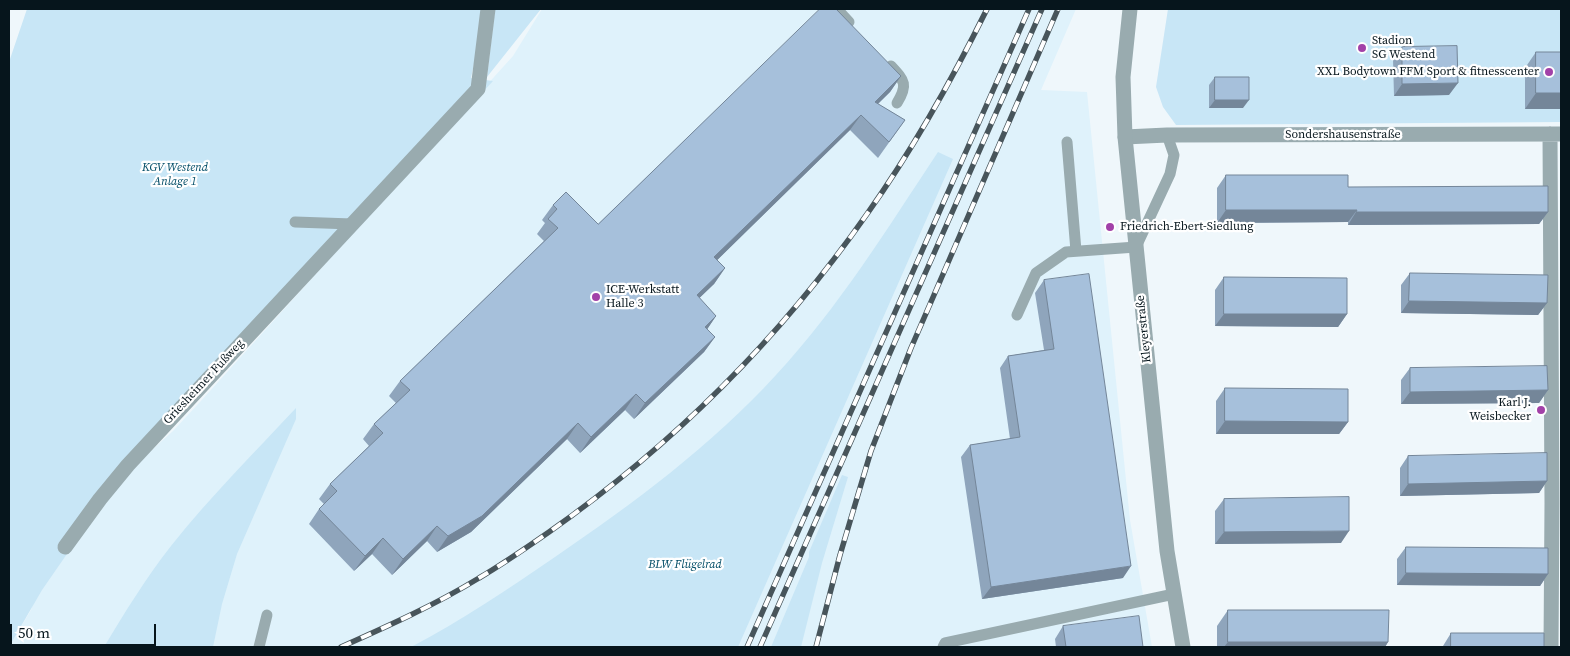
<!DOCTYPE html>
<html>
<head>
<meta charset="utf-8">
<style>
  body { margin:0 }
  #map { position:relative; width:1570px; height:656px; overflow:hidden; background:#eff7fb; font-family:"Source Serif 4",serif }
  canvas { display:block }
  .frame { position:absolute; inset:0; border:10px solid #06151c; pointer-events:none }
  .scale { position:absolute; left:10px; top:624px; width:146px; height:22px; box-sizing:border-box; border:2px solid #06151c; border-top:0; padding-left:6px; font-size:15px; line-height:18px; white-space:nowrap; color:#06151c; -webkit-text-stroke:4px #fff; paint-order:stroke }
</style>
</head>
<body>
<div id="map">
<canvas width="1570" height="656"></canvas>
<div class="frame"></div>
<div class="scale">50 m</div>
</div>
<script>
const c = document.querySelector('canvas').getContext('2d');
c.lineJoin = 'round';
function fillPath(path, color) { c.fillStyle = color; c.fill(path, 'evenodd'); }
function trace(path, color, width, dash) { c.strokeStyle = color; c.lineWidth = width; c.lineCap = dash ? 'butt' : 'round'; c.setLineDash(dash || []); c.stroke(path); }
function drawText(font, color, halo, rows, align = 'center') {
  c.font = font + ' "Source Serif 4",serif'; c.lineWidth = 4.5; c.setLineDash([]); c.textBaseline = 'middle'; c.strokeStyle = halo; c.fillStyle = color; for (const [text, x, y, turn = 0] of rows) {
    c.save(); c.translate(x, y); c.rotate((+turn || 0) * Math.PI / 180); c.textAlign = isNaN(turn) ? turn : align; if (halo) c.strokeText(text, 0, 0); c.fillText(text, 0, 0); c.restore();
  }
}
fillPath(new Path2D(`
  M542 9H1076L1041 90 1087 92 1130 520 1152 647H9L31 610 43 576 132 468 173 431 200 402 513 56Z`), '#dff2fb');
fillPath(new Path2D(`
  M27 9H484L481 31 471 78 493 81 132 468 78 538 42 590 9 647V62Z
  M495 9H541L487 77Z
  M1168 9H1561V122L1176 125 1163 107 1156 87Z
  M938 152 953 159 738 647H411C461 621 508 589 555 557 634 503 711 446 776 375 839 307 887 229 938 152Z
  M296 408V419L237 554 222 604 213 647H104C125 612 146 578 171 546 210 497 254 453 296 408Z
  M842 475 848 477 822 563 801 647H771L809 557V552Z`), '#c8e6f6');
trace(new Path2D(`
  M837 9 849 22
  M891 66C905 81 908 85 897 103
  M1067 142 1076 251
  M295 222 352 224
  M1017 315 1036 273 1066 252 1136 247 1170 174 1174 155 1167 135
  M259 647 267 615
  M943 647 945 643 1174 594`), '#99abaf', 11);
trace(new Path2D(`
  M1550 134 1552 503 1551 647
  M1125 137 1167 135 1561 134
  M65 547 100 499 128 465 478 89 488 9`), '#99abaf', 15);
trace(new Path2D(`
  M1130 9 1123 77 1125 137 1167 551 1183 647`), '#99abaf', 15);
const rail = new Path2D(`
  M341 647C388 626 435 605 479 578 503 564 526 548 549 532 673 445 780 338 867 214 913 149 952 80 987 9
  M747 647 1029 9
  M760 647 1042 9
  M816 647 840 555 871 451 911 348 1058 9`);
trace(rail, '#48555b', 5.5);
trace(rail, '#fff', 4, [11]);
fillPath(new Path2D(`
  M1402 47 1449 95 1394 96 1393 59Z
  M1536 52H1561V109H1525V68Z
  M901 76 890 92 878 104 905 120 878 158 850 130 717 260 725 268 714 284 699 298 716 316 707 329 715 337 704 352 634 419 625 410 580 453 567 439 471 532 437 552 427 541 392 575 372 554 354 571 309 524 319 509 324 504 319 499 330 484 369 446 363 439 374 424 396 403 389 396 400 381 544 241 537 234 545 223 542 220 553 205 598 224Z
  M1215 77 1243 108H1209V85Z
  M1226 175 1348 187 1548 212 1539 224 1348 225V222L1217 223V188Z
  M1410 273 1547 303 1538 315 1401 313V285Z
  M1224 277 1347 314 1338 327 1215 326V290Z
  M1044 280 1123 578 982 599 961 457 970 445 1010 439 1000 368 1008 356 1044 350 1035 293Z
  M1410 368 1548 390 1539 403 1401 404V380Z
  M1225 388 1348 422 1339 434H1216V401Z
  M1408 456 1547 481 1539 493 1400 496V468Z
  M1224 499 1341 543 1215 544V511Z
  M1406 547 1548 574 1540 586 1397 585V559Z
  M1228 610 1388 642 1385 647H1217V626Z
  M1063 626 1143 647H1056L1055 639Z
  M1451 633 1544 647H1443V646Z`), '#8fa5bc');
fillPath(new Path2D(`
  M901 76 890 92 864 117 875 102Z
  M1458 83 1449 95 1394 96 1402 84Z
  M1536 93H1561V109H1525Z
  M1215 100H1249L1243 108H1209Z
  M861 115 850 130 704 273 714 257Z
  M1226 210H1357L1348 222 1217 223Z
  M1356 212H1548L1539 224 1348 225Z
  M725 268 714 284 686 311 697 295Z
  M1409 301 1547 303 1538 315 1401 313Z
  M1224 314H1347L1338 327 1215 326Z
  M716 316 706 331 705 327Z
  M715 337 704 352 634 419 645 403Z
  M1548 390 1539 403 1401 404 1410 392Z
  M636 394 625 410 580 453 591 437Z
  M1225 421 1348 422 1339 434H1216Z
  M578 423 567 439 471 532 437 552 448 536Z
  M1547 481 1539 493 1400 496 1408 484Z
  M437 526 427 541 392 575 403 559Z
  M1349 531 1341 543 1215 544 1224 532Z
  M383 538 372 554 354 571 365 556Z
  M1131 566 1123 578 982 599 991 587Z
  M1406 573 1548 574 1540 586 1397 585Z
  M1228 642H1388L1385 647H1224Z`), '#748699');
const building = new Path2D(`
  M820 9H836L901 76 875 102 905 120 889 142 861 115 714 257 725 268 697 295 716 316 705 327 715 337 645 403 636 394 591 437 578 423 482 516 448 536 437 526 403 559 383 538 365 556 319 509 337 491 330 484 383 433 374 424 410 390 400 381 558 228 548 219 557 209 553 205 566 192 598 224Z
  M1457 46 1458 83 1402 84V47Z
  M1536 52H1561V93H1536Z
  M1215 77H1249V100H1215Z
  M1226 175H1348V187L1548 186V212H1356L1357 210H1226Z
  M1410 273 1548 275 1547 303 1409 301Z
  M1089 274 1131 566 991 587 970 445 1020 437 1008 356 1054 349 1044 280Z
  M1224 277 1347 278V314H1224Z
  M1547 366 1548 390 1410 392V368Z
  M1225 388 1348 389V422L1225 421Z
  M1547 453V481L1408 484V456Z
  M1349 497V531L1224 532V499Z
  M1406 547 1548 548V574L1406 573Z
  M1228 610H1389L1388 642H1228Z
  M1139 616 1143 647H1066L1063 626Z
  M1451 633H1544V647H1451Z`);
fillPath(building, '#a6c0db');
trace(building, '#748699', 1);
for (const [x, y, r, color] of [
  [1362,48,5,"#a241a8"],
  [1549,72,5,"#a241a8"],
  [1110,227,5,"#a241a8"],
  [596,297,5,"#a241a8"],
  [1541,410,5,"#a241a8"]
]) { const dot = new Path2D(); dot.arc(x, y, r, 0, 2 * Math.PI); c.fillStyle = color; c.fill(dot); trace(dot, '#fff', 2); }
drawText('12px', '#06151c', '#fff', [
  ["Stadion",1372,41],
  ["SG Westend",1372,55],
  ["XXL Bodytown FFM Sport & fitnesscenter",1539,72,"right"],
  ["Friedrich-Ebert-Siedlung",1120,227],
  ["ICE-Werkstatt",606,290],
  ["Halle 3",606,304],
  ["Karl J.",1531,403,"right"],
  ["Weisbecker",1531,417,"right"]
], 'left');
drawText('12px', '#06151c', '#fff', [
  ["Sondershausenstraße",1343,135],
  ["Kleyerstraße",1144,329,-96],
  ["Griesheimer Fußweg",204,382,-47]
]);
drawText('italic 12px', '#004c66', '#fff', [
  ["KGV Westend",175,168],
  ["Anlage 1",175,182],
  ["BLW Flügelrad",685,565]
]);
</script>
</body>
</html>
